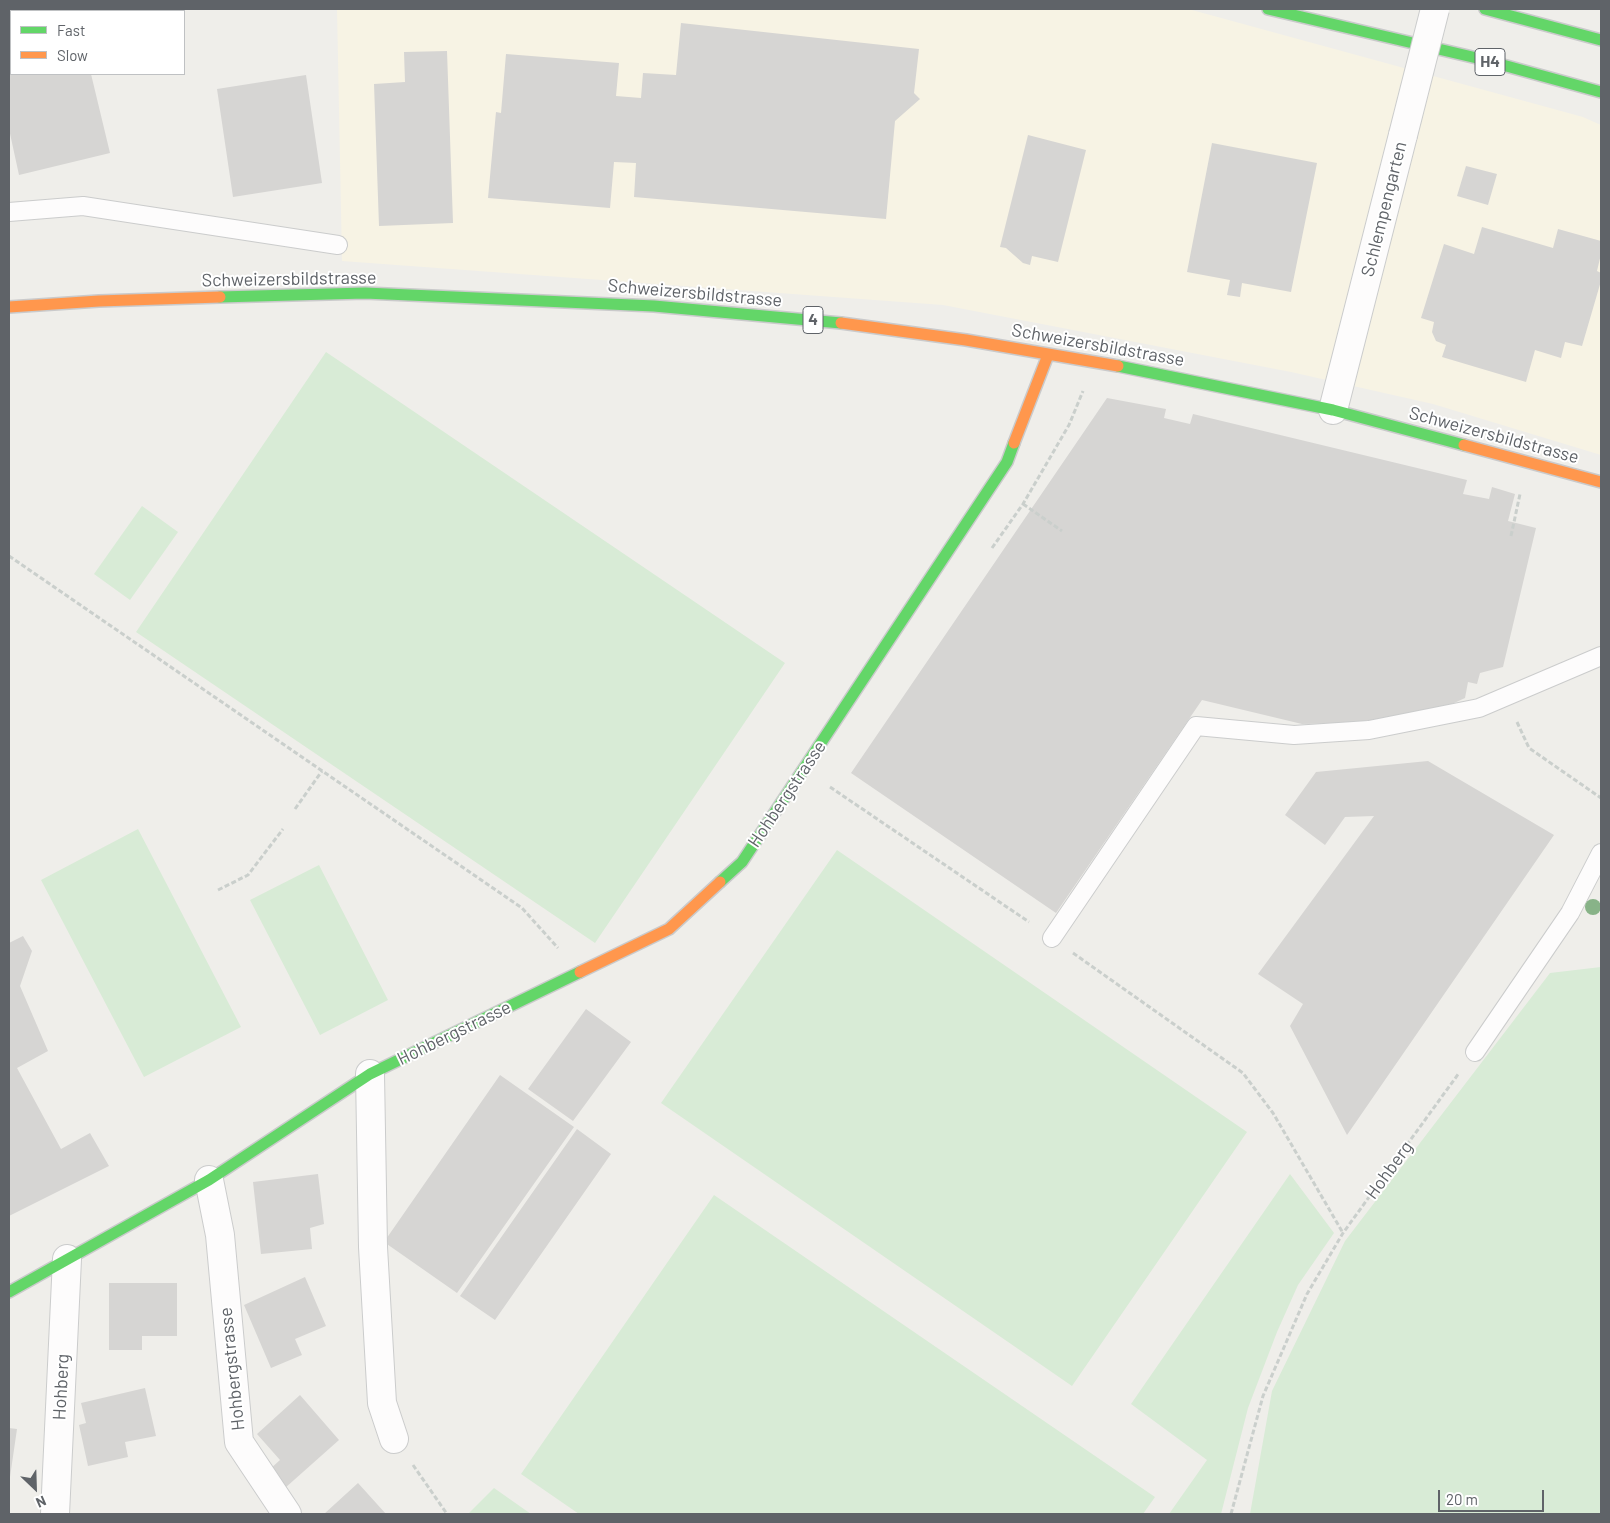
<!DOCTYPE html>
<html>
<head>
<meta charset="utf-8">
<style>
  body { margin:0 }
  #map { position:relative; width:1610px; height:1523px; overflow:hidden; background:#efeeea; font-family:Barlow,sans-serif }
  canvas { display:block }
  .frame { position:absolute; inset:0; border:10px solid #5f6368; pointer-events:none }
  .legend { position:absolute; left:10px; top:10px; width:175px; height:65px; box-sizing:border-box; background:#fff; border:1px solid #bfc1c3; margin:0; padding:6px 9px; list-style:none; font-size:15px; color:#5f6368 }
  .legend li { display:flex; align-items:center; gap:10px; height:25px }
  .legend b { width:25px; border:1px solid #bfc1c3 }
  .north { position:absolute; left:10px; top:1463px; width:50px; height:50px; -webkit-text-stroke:4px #fff; paint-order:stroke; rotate:156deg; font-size:14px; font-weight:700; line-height:20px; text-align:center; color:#5f6368 }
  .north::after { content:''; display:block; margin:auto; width:18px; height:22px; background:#5f6368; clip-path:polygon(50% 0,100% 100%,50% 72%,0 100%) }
  .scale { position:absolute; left:1438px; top:1490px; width:106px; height:22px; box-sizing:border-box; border:2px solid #5f6368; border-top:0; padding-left:6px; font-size:15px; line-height:18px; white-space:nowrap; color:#5f6368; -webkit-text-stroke:4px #fff; paint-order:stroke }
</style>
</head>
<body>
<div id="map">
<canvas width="1610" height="1523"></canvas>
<div class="frame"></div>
<ul class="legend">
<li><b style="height:6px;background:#63d668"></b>Fast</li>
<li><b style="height:6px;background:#ff974d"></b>Slow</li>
</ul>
<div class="north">N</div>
<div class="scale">20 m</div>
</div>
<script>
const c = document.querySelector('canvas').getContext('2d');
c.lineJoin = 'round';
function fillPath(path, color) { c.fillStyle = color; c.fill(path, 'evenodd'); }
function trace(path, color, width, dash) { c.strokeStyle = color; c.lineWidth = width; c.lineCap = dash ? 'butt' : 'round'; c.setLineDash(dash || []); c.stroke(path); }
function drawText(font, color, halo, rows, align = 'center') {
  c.font = font + ' Barlow,sans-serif'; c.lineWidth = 4; c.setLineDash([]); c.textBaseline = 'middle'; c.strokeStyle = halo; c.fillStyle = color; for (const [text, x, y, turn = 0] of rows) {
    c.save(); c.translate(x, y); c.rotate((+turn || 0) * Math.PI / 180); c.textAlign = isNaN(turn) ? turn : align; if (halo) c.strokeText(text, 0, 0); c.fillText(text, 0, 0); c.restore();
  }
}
fillPath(new Path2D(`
  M337 9H1178L1192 10 1583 117 1601 125V455L1433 404 1291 372 943 305 342 261Z`), '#f7f3e4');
fillPath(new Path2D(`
  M326 352 785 663 595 943 136 632Z
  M142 506 178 532 130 600 94 574Z
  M138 829 241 1027 144 1077 41 880Z
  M837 850 1247 1132 1072 1386 661 1103Z
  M319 865 388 1000 320 1035 250 900Z
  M1601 967V1514H1250L1272 1391 1345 1241 1550 973Z
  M1290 1174 1334 1233 1298 1285 1277 1332 1248 1408 1221 1514H1169L1207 1460 1131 1404Z
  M714 1195 1155 1497 1143 1514H579L521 1474Z
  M494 1488 531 1514H468Z`), '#d8ebd6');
fillPath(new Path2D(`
  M681 23 919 49 914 93 920 99 895 121 886 219 634 197 636 163 614 162 610 208 488 198 496 112 501 113 506 54 619 63 616 96 641 98 643 73 676 75Z
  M447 51 453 223 379 226 374 84 405 82 404 52Z
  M11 65V74H91L110 153 19 175 9 129V66Z
  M306 75 322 183 233 197 217 89Z
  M1028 135 1086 150 1058 262 1032 256 1030 265 1023 263 1006 248 1000 247Z
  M1212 143 1317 163 1291 292 1242 283 1240 297 1227 295 1230 280 1187 272Z
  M1466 166 1497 174 1488 205 1457 196Z
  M1482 227 1553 248 1558 229 1601 241V254L1597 271 1601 273V281L1582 346 1565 342 1561 358 1535 350 1526 382 1442 357 1446 345 1436 341 1432 332 1434 322 1421 318 1444 244 1474 254Z
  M1107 398 1166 409 1164 418 1190 424 1193 414 1467 480 1463 494 1489 499 1492 487 1515 494 1508 521 1536 528 1503 667 1480 673 1477 684 1468 682 1465 698 1452 704 1379 719 1349 723 1302 724 1202 700 1056 913 851 773Z
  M1428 761 1554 835 1347 1135 1290 1026 1303 1004 1258 974 1374 816 1345 817 1325 845 1285 815 1316 772Z
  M23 936 32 951 20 986 48 1051 17 1068 61 1149 90 1133 109 1166 9 1216V943Z
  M586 1009 631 1042 573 1121 528 1089Z
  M500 1075 574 1127 457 1293 384 1242Z
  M577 1129 611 1154 495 1320 460 1296Z
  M318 1174 324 1224 310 1228 312 1249 261 1254 253 1182Z
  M305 1277 326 1326 295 1339 302 1355 271 1368 244 1305Z
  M109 1283H177V1336H142V1350H109Z
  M145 1388 156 1436 125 1442 128 1457 88 1466 79 1425 86 1423 81 1403Z
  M300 1395 339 1440 285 1488 269 1470 280 1460 257 1434Z
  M9 1428 17 1429 10 1477H9Z
  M358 1483 386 1514H324Z`), '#d6d5d3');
const lane = new Path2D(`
  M9 212 83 206 338 245
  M1052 938 1196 726 1294 735 1369 730 1479 708 1601 656
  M1475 1052 1570 913 1601 853`);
const street = new Path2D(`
  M1333 410 1403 135
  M370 1074 373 1247 382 1403 394 1439
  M209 1180 220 1235 239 1442 287 1514
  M55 1514 67 1259`);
const fast = new Path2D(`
  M1268 9 1481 59 1601 92
  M1485 9 1601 40
  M220 297 365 293 654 306 841 323
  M1118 366 1333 410 1464 445
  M720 882 742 862 1007 462 1014 443
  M9 1292 209 1180 370 1074 580 972`);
const slow = new Path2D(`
  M9 307 99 301 220 297
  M841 323 966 340 1118 366
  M1014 443 1048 355
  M1464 445 1601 482
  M580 972 669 929 720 882`);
trace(lane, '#cbcccc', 20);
trace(street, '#cbcccc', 30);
trace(fast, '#cacacb', 14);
trace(slow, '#cacacb', 14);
trace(new Path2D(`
  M1023 504 1062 531
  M1511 536 1520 494
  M992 548 1023 504 1069 425 1083 391
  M9 556 522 908 558 948
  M1517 722 1529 748 1601 798
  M830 787 1029 922
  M295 809 322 771
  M218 890 248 875 283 829
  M1073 953 1243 1073 1273 1113 1343 1233
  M413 1465 447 1514
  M1231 1514 1263 1396 1307 1294 1343 1233 1459 1073`), '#cacfcc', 3, [5, 2.5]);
trace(lane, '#fdfcfc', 18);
trace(street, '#fdfcfc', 28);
trace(fast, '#63d668', 11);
trace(slow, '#ff974d', 11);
const streetBridge = new Path2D(`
  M1403 135 1435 9`);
trace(streetBridge, '#cbcccc', 30, []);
trace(streetBridge, '#fdfcfc', 28);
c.fillStyle = '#88b388';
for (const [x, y] of [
  [1593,907]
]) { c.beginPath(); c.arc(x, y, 8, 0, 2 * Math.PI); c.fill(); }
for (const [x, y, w] of [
  [1490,62,30],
  [813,320,20]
]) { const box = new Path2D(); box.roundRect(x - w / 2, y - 13.5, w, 27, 4); c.fillStyle = '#fff'; c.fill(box); trace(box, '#5f6368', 1); }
drawText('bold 16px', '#5f6368', null, [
  ["H4",1490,62],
  ["4",813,320]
]);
drawText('18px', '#5f6368', '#fff', [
  ["Schlempengarten",1384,209,-76],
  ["Schweizersbildstrasse",289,279,-1],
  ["Schweizersbildstrasse",695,293,5],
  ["Schweizersbildstrasse",1098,345,10],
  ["Schweizersbildstrasse",1494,435,15],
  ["Hohbergstrasse",787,794,-56],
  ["Hohbergstrasse",454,1033,-26],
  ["Hohberg",1389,1170,-54],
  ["Hohbergstrasse",232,1369,-96],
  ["Hohberg",61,1387,-87]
]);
</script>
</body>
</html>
